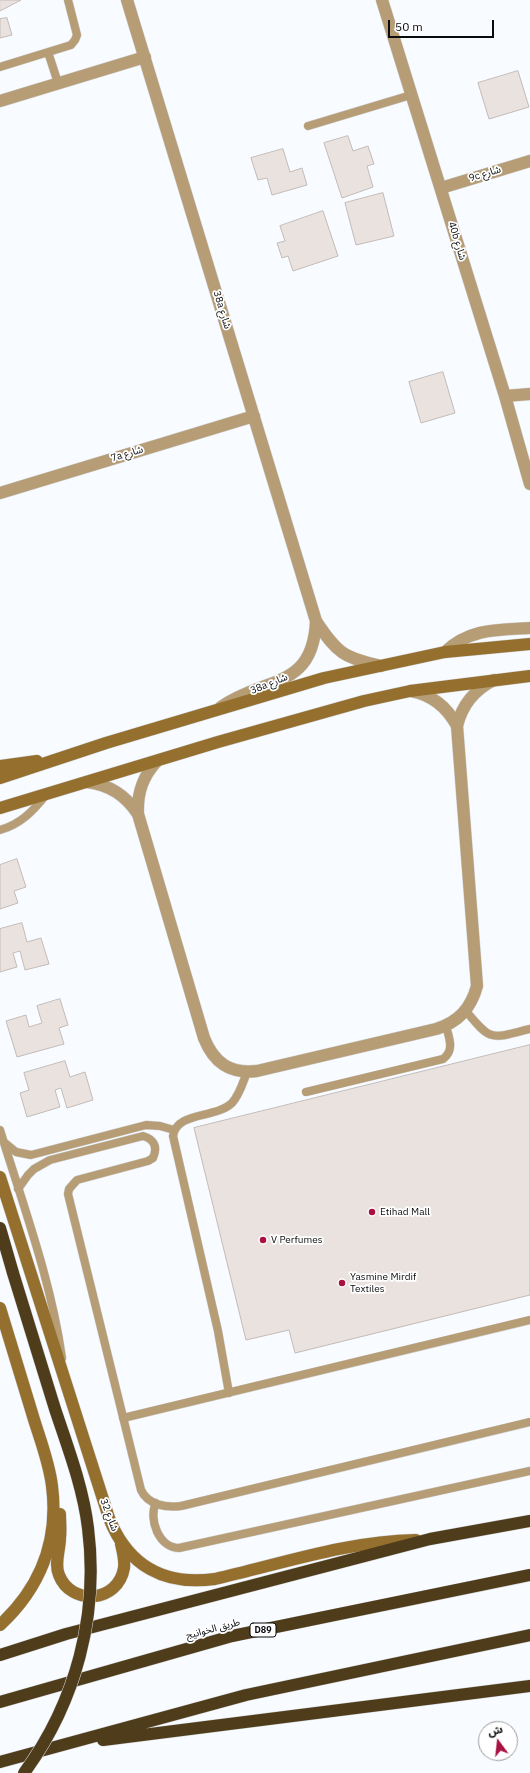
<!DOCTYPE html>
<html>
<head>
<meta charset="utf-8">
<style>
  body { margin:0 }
  #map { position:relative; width:530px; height:1773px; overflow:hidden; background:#f8fbff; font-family:"IBM Plex Sans","Noto Sans Arabic",sans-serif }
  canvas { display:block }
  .north { position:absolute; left:478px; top:1721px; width:40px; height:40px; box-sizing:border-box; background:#fff; border:1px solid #9d9d9e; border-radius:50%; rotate:345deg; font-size:11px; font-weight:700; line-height:16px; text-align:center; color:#0a0b0d }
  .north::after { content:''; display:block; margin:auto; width:14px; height:18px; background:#a81142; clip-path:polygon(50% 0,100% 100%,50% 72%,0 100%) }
  .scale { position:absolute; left:388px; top:20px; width:106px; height:18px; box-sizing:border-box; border:2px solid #0a0b0d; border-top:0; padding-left:5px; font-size:12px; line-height:14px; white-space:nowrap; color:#0a0b0d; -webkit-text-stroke:3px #fff; paint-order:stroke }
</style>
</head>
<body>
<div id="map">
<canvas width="530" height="1773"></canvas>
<div class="north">ش</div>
<div class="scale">50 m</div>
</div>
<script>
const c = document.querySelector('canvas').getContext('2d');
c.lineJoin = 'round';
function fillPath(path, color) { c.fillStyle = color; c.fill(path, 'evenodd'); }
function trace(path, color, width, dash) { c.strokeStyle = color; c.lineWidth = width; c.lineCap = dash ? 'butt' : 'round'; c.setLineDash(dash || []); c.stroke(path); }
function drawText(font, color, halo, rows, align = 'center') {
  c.font = font + ' "IBM Plex Sans","Noto Sans Arabic",sans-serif'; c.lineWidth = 3.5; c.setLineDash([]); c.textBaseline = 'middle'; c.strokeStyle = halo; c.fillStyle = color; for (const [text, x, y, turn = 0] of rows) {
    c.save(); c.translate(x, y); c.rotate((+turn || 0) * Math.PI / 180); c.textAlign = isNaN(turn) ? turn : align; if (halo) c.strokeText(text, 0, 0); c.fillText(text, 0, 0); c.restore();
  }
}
const building = new Path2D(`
  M0 0H21L0 11Z
  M7 18 12 35 0 38V19Z
  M518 71 529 107 489 119 478 83Z
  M348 136 353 151 368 146 374 164 367 166 373 187 342 198 324 143Z
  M283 149 290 172 302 168 307 185 272 195 267 178 258 180 251 158Z
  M383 193 394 236 356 245 345 203Z
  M323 211 338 256 293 271 288 256 282 258 277 243 285 241 280 226Z
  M443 372 455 413 421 423 409 382Z
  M17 859 26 887 14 891 18 903 0 909V865Z
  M22 923 27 942 41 938 49 964 25 970 20 951 13 953 17 967 0 972V929Z
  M60 999 68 1025 59 1028 64 1044 17 1057 6 1021 26 1015 29 1027 42 1023 37 1006Z
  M530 1045V1295L295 1353 289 1330 246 1340 194 1128Z
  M65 1061 70 1077 85 1072 93 1100 67 1108 61 1088 55 1090 60 1107 27 1117 20 1093 29 1090 24 1073Z`);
fillPath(building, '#eae2df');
trace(building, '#c2bbb7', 1);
const lane = new Path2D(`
  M48 52 58 83
  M0 67 71 45 75 40 77 35 68 0
  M308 126 411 95
  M0 830C21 824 33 811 46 795
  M466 1011C492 1043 491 1038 530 1029
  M306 1092 443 1059C455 1050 449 1038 446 1026
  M0 1130C23 1205 51 1280 62 1358
  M5 1143 16 1152 31 1155 146 1125 160 1126 174 1130
  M18 1189 28 1175 34 1169 50 1160 143 1136C154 1139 158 1147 153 1158L148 1161 77 1180 69 1189 68 1194 141 1490C148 1505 166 1508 181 1506L530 1422
  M229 1393 218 1331 173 1136C177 1111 215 1119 232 1103 240 1094 243 1082 247 1072
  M123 1418 530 1320
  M156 1503C148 1519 159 1548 179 1548L530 1471`);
const street = new Path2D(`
  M127 0 316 621C337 653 344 658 381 666
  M382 0 505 396 530 484
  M0 101 145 57
  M441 188 530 161
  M505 396 530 394
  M0 493 254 416
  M445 652C470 628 498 630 530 628
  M411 691C433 695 447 707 457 726
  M221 707C265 676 313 690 316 621
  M157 761C143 776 137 792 138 814L204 1038C214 1063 230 1074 257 1071L436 1029C459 1022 471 1008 477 986L457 726C462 705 474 690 494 680
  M87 782C110 785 125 795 138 814`);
const secondary = new Path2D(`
  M0 766 37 761
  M0 778 106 743 324 678 445 652 530 644
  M0 808 218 742 364 701 410 691 530 676
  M0 1177 109 1518C128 1566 164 1586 215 1579 281 1564 348 1541 416 1540
  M0 1308C11 1343 21 1378 32 1413 39 1437 49 1461 52 1486 59 1541 40 1588 0 1625
  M60 1514C60 1522 61 1530 60 1538 60 1550 54 1564 59 1575 71 1606 118 1603 124 1568 125 1560 123 1552 121 1544`);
const highway = new Path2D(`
  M0 1228 13 1273
  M0 1655 66 1634 430 1539 530 1521
  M0 1702 232 1636 530 1575
  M103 1740 530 1686
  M0 1762 246 1695 530 1635`);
trace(lane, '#d2d5d8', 9);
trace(street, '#d2d5d8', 13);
trace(secondary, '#d2d5d8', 13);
trace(highway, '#d2d5d8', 13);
trace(lane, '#b69d75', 8);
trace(street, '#b69d75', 12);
trace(secondary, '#946f2e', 12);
trace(highway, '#4f3c1a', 12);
const highwayBridge = new Path2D(`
  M13 1273C27 1318 41 1364 55 1409 68 1448 83 1487 88 1528 99 1615 76 1702 24 1773`);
trace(highwayBridge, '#d2d5d8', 13, []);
trace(highwayBridge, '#4f3c1a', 12);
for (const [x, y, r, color] of [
  [372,1212,4,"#a81142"],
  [263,1240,4,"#a81142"],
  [342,1283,4,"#a81142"]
]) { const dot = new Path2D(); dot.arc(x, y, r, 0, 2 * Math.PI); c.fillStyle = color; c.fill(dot); trace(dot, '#fff', 1.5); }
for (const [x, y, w] of [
  [263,1630,26]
]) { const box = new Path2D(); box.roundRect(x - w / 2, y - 7, w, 14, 3); c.fillStyle = '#fff'; c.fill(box); trace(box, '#0a0b0d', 1); }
drawText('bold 9px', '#0a0b0d', null, [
  ["D89",263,1630]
]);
drawText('10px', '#0a0b0d', '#fff', [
  ["9c شارع",485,174,-17],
  ["40b شارع",457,241,73],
  ["38a شارع",222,310,73],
  ["7a شارع",127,454,-17],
  ["38a شارع",269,684,-22],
  ["شارع 32",109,1515,69],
  ["طريق الخوانيج",213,1629,-15]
]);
drawText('10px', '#0a0b0d', '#fff', [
  ["Etihad Mall",380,1212],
  ["V Perfumes",271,1240],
  ["Yasmine Mirdif",350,1277],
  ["Textiles",350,1289]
], 'left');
</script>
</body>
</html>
